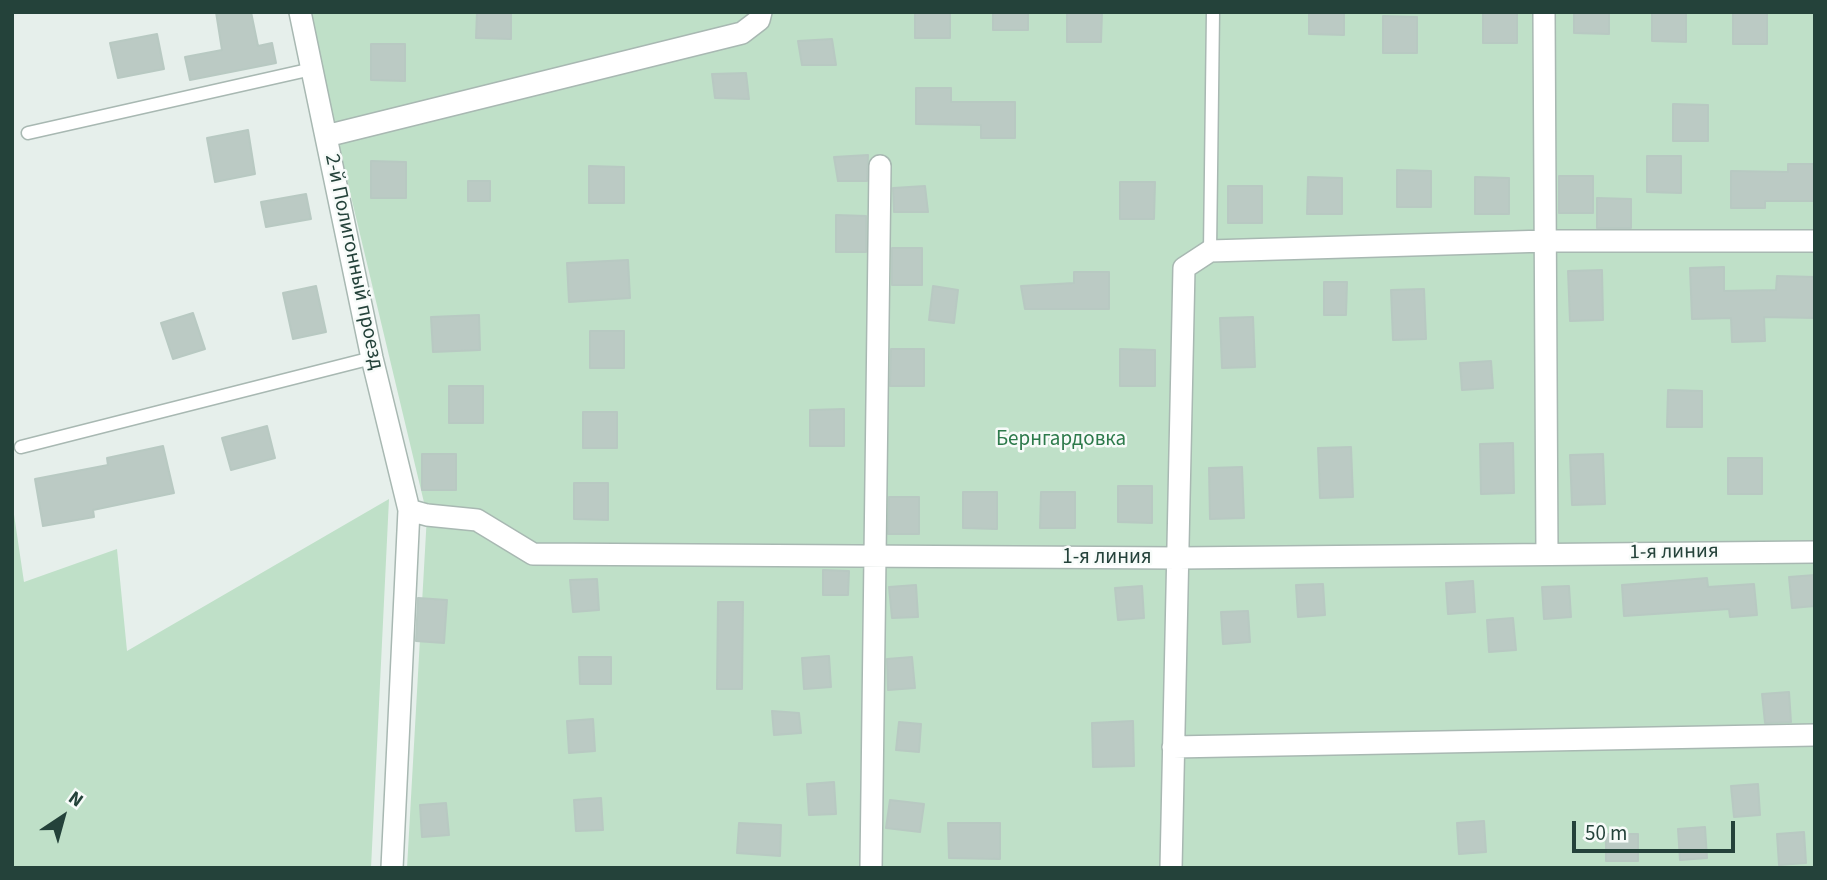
<!DOCTYPE html>
<html>
<head>
<meta charset="utf-8">
<style>
  body { margin:0 }
  #map { position:relative; width:1827px; height:880px; overflow:hidden; background:#e6efeb; font-family:"Source Sans 3",sans-serif }
  canvas { display:block }
  .frame { position:absolute; inset:0; border:14px solid #24423a; pointer-events:none }
  .north { position:absolute; left:28px; top:782px; width:70px; height:70px; -webkit-text-stroke:5px #f7fbf9; paint-order:stroke; rotate:36deg; font-size:19px; font-weight:700; line-height:28px; text-align:center; color:#24423a }
  .north::after { content:''; display:block; margin:auto; width:24px; height:32px; background:#24423a; clip-path:polygon(50% 0,100% 100%,50% 72%,0 100%) }
  .scale { position:absolute; left:1572px; top:821px; width:163px; height:32px; box-sizing:border-box; border:4px solid #24423a; border-top:0; padding-left:9px; font-size:21px; line-height:24px; white-space:nowrap; color:#24423a; -webkit-text-stroke:5px #f7fbf9; paint-order:stroke }
</style>
</head>
<body>
<div id="map">
<canvas width="1827" height="880"></canvas>
<div class="frame"></div>
<div class="north">N</div>
<div class="scale">50 m</div>
</div>
<script>
const c = document.querySelector('canvas').getContext('2d');
c.lineJoin = 'round';
function fillPath(path, color) { c.fillStyle = color; c.fill(path, 'evenodd'); }
function trace(path, color, width, dash) { c.strokeStyle = color; c.lineWidth = width; c.lineCap = dash ? 'butt' : 'round'; c.setLineDash(dash || []); c.stroke(path); }
function drawText(font, color, halo, rows, align = 'center') {
  c.font = font + ' "Source Sans 3",sans-serif'; c.lineWidth = 5; c.setLineDash([]); c.textBaseline = 'middle'; c.strokeStyle = halo; c.fillStyle = color; for (const [text, x, y, turn = 0] of rows) {
    c.save(); c.translate(x, y); c.rotate((+turn || 0) * Math.PI / 180); c.textAlign = isNaN(turn) ? turn : align; if (halo) c.strokeText(text, 0, 0); c.fillText(text, 0, 0); c.restore();
  }
}
fillPath(new Path2D(`
  M307 12H1815V868H407L427 515Z
  M389 499 371 868H12V501L24 582 117 549 127 651Z`), '#bfe0c8');
const building = new Path2D(`
  M216 12H251L258 46 272 43 276 63 190 80 185 57 222 50Z
  M477 12H511V39L476 38Z
  M915 12H950V38H915Z
  M993 12H1028V30H993Z
  M1067 12H1102L1101 42H1067Z
  M1309 12H1344V35L1309 34Z
  M1483 12H1517V43H1483Z
  M1574 12H1609V34L1574 33Z
  M1652 12H1686V42L1652 41Z
  M1733 12H1767V44H1733Z
  M1383 16 1417 17V53H1383Z
  M157 34 164 69 118 78 110 43Z
  M832 39 836 65H802L798 41Z
  M371 44H405V81L371 80Z
  M746 73 749 99 715 98 712 74Z
  M916 88H951V102H1015V138H981V125L916 124Z
  M1673 104 1708 105V141H1673Z
  M248 130 255 174 215 182 207 138Z
  M868 155 867 181H838L834 157Z
  M1647 156H1681V193L1647 192Z
  M371 161 406 162V198H371Z
  M1788 164H1815V201H1765V208H1731V171L1788 172Z
  M589 166 624 167V203H589Z
  M1397 170 1431 171V207H1397Z
  M1559 176H1593V213H1559Z
  M1308 177 1342 178V214H1307Z
  M1475 177 1509 178V214H1475Z
  M468 181H490V201H468Z
  M1120 182H1155L1154 219H1120Z
  M925 186 928 212H894L893 188Z
  M1228 186H1262V223H1228Z
  M306 194 311 219 266 227 261 202Z
  M1597 198 1631 199V228H1597Z
  M836 215 866 216V252H836Z
  M892 248H922V285H892Z
  M628 260 630 298 569 302 567 263Z
  M1724 267V291L1776 290 1777 276 1815 277V318L1764 317 1765 341 1732 342 1731 318 1692 319 1690 268Z
  M1602 270 1603 320 1570 321 1568 271Z
  M1074 272H1109V309H1025L1021 286 1074 283Z
  M1324 282H1347L1346 315H1324Z
  M316 286 326 332 293 339 283 293Z
  M933 286 958 290 954 323 929 320Z
  M1424 289 1426 339 1393 340 1391 290Z
  M193 313 205 349 173 359 161 323Z
  M479 315 480 350 433 352 431 317Z
  M1253 317 1255 367 1222 368 1220 318Z
  M590 331H624V368H590Z
  M891 349H924V386H890Z
  M1120 349 1155 350V386H1120Z
  M1491 361 1493 388 1462 390 1460 363Z
  M449 386H483V423H449Z
  M1668 390 1702 391V427H1667Z
  M844 409V446H810V410Z
  M583 412H617V448H583Z
  M267 426 275 458 231 470 222 438Z
  M1513 443 1514 493 1481 494 1480 444Z
  M163 446 174 493 93 510 94 517 43 526 35 479 108 465 107 458Z
  M1351 447 1353 497 1320 498 1318 448Z
  M422 454H456V490H422Z
  M1603 454 1605 504 1572 505 1570 455Z
  M1728 458H1762V494H1728Z
  M1242 467 1244 518 1210 519 1209 468Z
  M574 483H608V520L574 519Z
  M1118 486H1152V523L1118 522Z
  M963 492H997V529L963 528Z
  M1041 492H1075V528H1040Z
  M889 497H919V534H888Z
  M823 570 849 571 848 595H823Z
  M1815 575V606L1792 608 1789 577Z
  M1707 578 1708 587 1754 584 1757 615 1730 617 1729 609 1624 616 1622 585Z
  M597 579 599 610 573 612 570 580Z
  M1473 581 1475 612 1448 614 1446 583Z
  M1323 584 1325 615 1298 617 1296 585Z
  M916 585 918 617 892 618 889 587Z
  M1142 586 1144 618 1118 620 1115 588Z
  M1569 586 1571 617 1544 619 1542 587Z
  M418 598 447 600 444 643 416 641Z
  M718 602H743L742 689H717Z
  M1248 611 1250 642 1223 644 1221 612Z
  M1513 618 1516 650 1489 652 1487 620Z
  M829 656 831 687 804 689 802 658Z
  M579 657H611V684H580Z
  M912 657 915 688 888 690 887 659Z
  M1789 692 1791 722 1765 723 1762 694Z
  M772 711 799 713 801 733 774 735Z
  M593 719 595 751 569 753 567 721Z
  M1133 721 1134 766 1093 767 1092 723Z
  M899 722 921 724 919 752 896 750Z
  M834 782 836 814 809 815 807 784Z
  M1758 784 1760 815 1734 817 1731 786Z
  M601 798 603 830 576 831 574 800Z
  M890 800 924 804 920 832 886 828Z
  M446 803 449 835 422 837 420 805Z
  M1484 821 1486 852 1459 854 1457 823Z
  M739 823 781 825 780 856 737 853Z
  M948 823H1000V859L949 858Z
  M1705 827 1707 858 1680 860 1678 829Z
  M1804 832 1806 863 1779 865 1777 834Z
  M1606 834H1638V861H1606Z`);
fillPath(building, '#bbcac4');
trace(building, '#b8c9c2', 2);
const lane = new Path2D(`
  M28 133 312 69
  M1210 251 1213 12
  M21 447 372 358`);
const street = new Path2D(`
  M300 12 372 358 409 510 392 868
  M1544 12 1547 554
  M326 136 742 33 759 20 761 12
  M409 510 427 515 477 520 533 554 1178 558 1815 552
  M1173 747 1815 735
  M871 868 880 166
  M1171 868 1184 268 1210 251 1546 241H1815`);
trace(lane, '#a8b8b2', 15);
trace(street, '#a8b8b2', 24);
trace(lane, '#fff', 12);
trace(street, '#fff', 21);
drawText('21px', '#24423a', '#f7fbf9', [
  ["2-й Полигонный проезд",353,262,78],
  ["1-я линия",1674,553,-1],
  ["1-я линия",1107,558]
]);
drawText('21px', '#2d7a4b', '#f7fbf9', [
  ["Бернгардовка",1061,440]
]);
</script>
</body>
</html>
